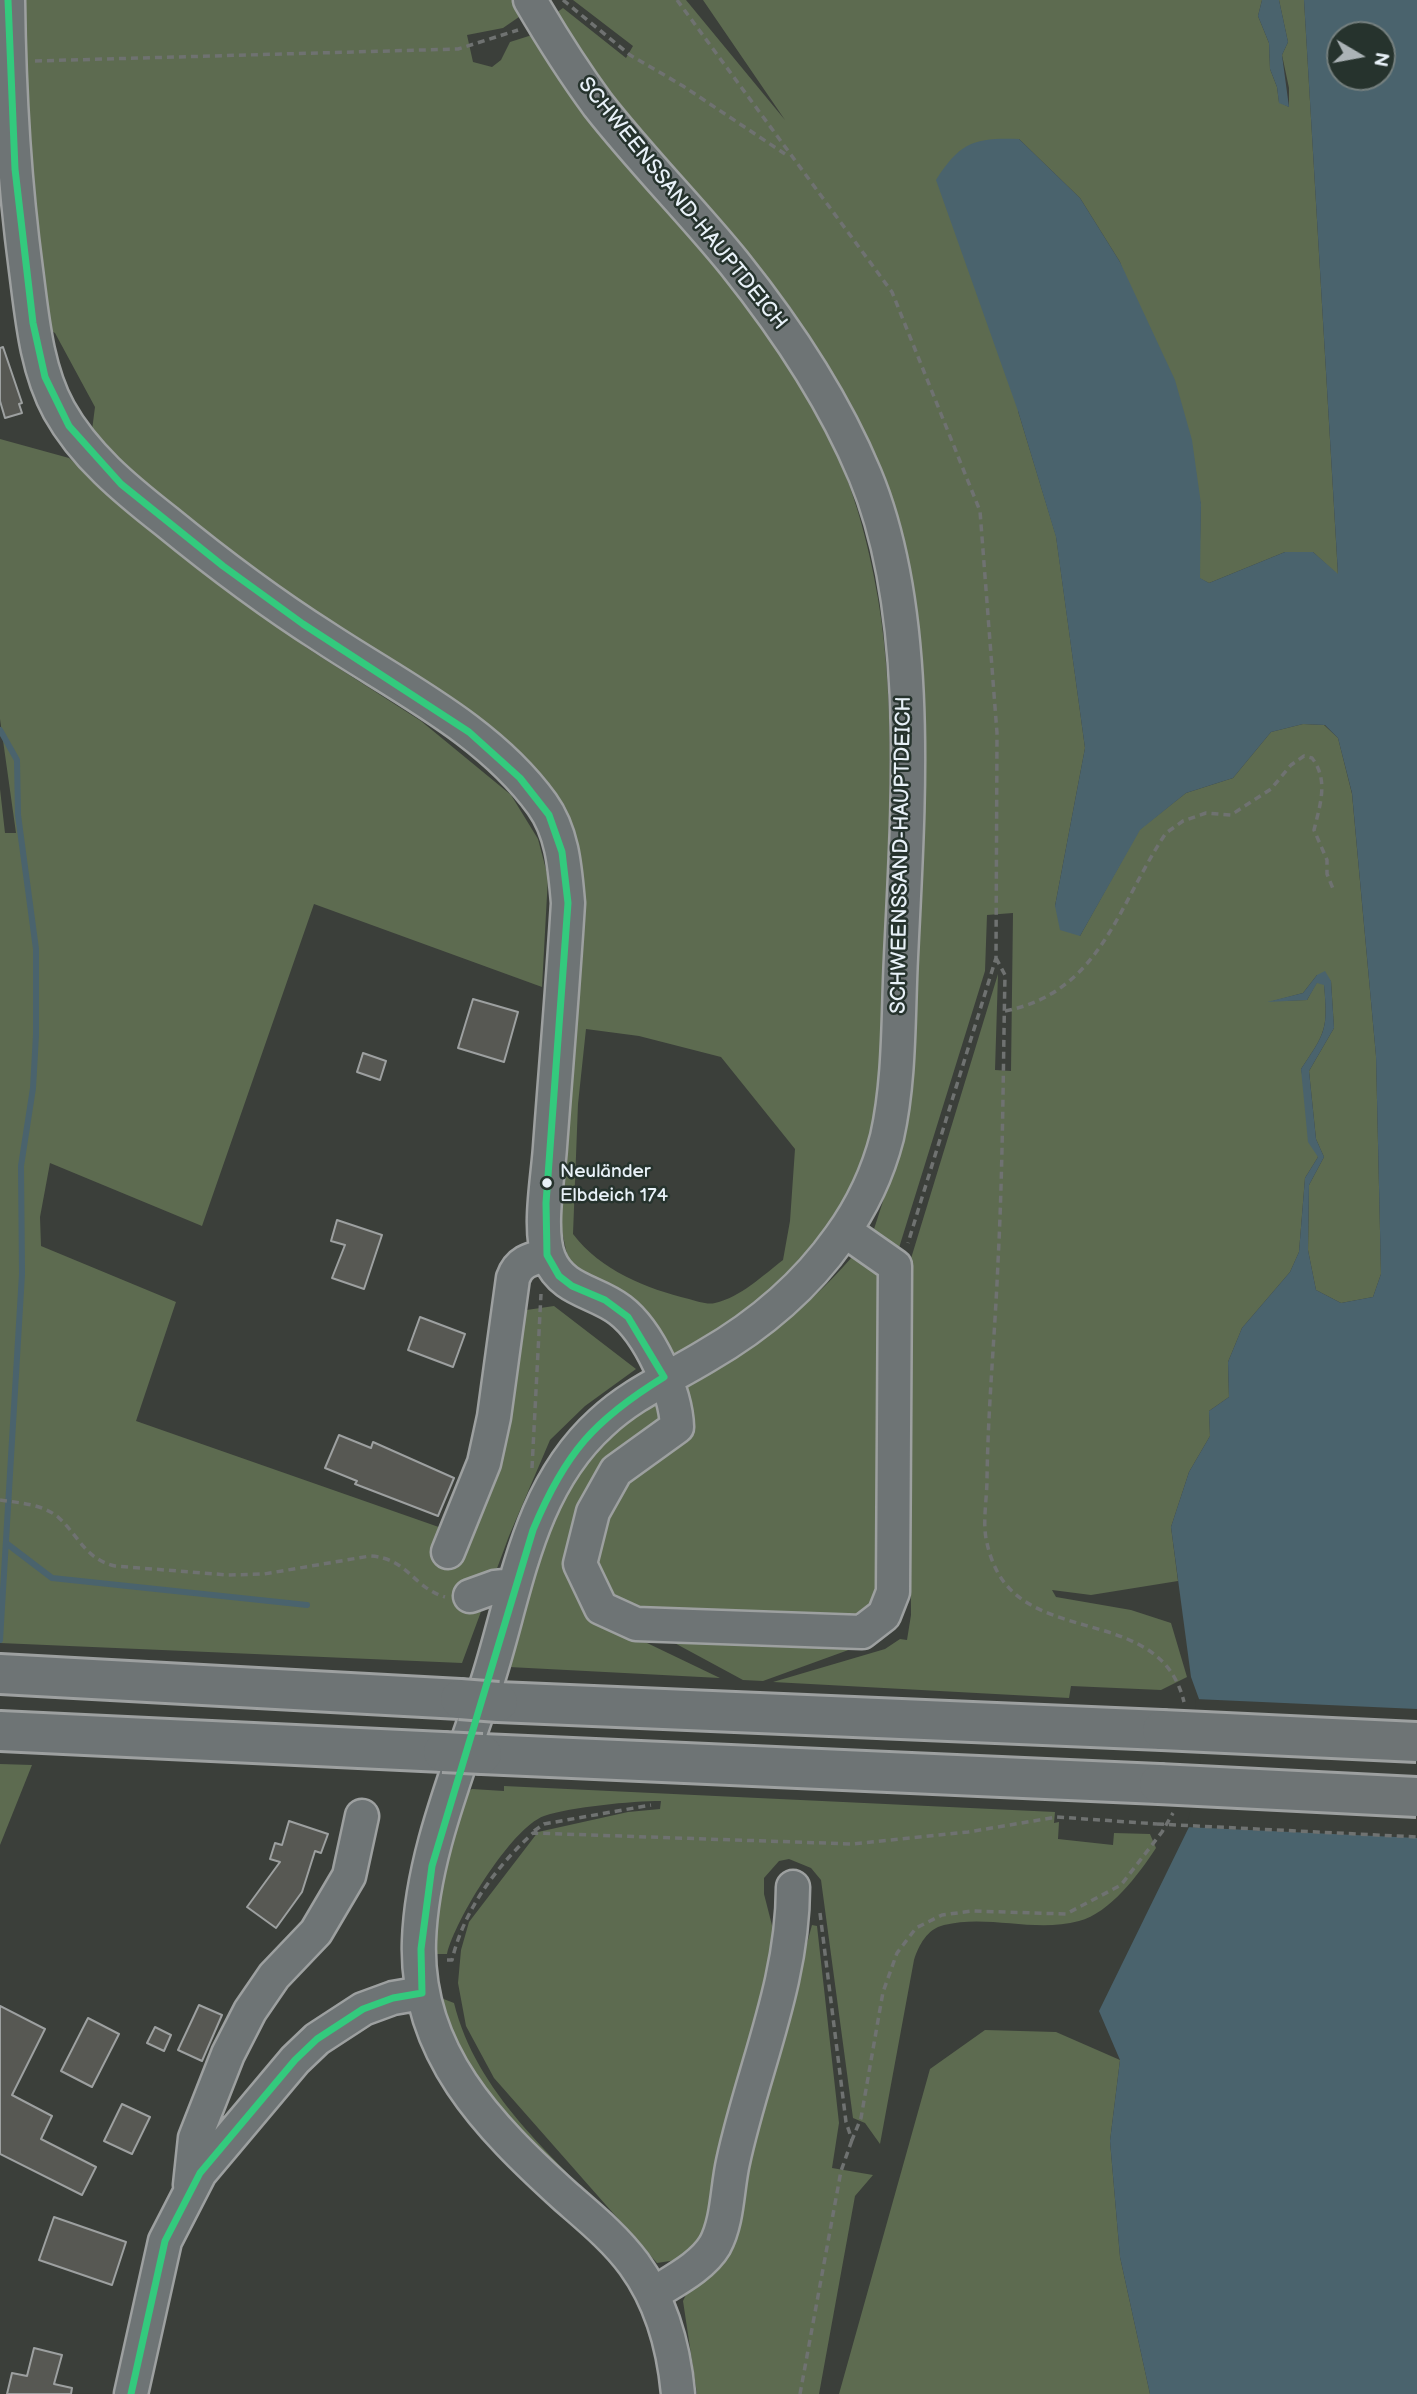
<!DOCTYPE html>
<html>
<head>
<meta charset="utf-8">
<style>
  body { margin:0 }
  #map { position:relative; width:1417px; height:2394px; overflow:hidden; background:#3b3f3a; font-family:"Balsamiq Sans",sans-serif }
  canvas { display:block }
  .north { position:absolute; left:1326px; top:21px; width:70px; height:70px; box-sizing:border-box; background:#26332d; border:2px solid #747f7e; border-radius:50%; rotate:100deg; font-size:19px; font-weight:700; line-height:28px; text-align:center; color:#e8f1f8 }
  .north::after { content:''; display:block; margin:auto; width:24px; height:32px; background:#abb3b6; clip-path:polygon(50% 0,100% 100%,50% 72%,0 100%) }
</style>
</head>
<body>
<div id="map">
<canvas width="1417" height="2394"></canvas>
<div class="north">N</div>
</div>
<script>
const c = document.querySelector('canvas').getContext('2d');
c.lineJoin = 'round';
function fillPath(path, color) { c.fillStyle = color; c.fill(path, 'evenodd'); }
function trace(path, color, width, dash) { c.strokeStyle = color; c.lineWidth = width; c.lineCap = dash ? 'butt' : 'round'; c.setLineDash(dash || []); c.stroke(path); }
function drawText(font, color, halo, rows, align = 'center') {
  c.font = font + ' "Balsamiq Sans",sans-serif'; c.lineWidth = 5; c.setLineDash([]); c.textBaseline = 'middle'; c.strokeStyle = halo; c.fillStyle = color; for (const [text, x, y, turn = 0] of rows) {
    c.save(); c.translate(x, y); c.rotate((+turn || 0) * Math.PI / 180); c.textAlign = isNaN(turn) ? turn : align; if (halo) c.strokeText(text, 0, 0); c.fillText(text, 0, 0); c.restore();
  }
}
fillPath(new Path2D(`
  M17 0H516L519 17 503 28 467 35 473 62 492 67 501 60 510 42 532 35 543 43C637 160 742 274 814 406 843 458 863 519 874 577 897 690 889 810 886 925 884 1005 892 1112 856 1186 819 1262 749 1326 671 1357L613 1288 582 1271 568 1259 560 1222 578 918 541 789 139 488 91 438 95 407 55 333 45 327 32 231ZM586 1029 639 1036 721 1057 795 1149 790 1221 783 1260C762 1276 741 1297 715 1303 707 1305 697 1301 689 1299 647 1289 600 1270 573 1234L578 1104Z
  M573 0H686L785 120 703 0H1262L1258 16 1269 43 1270 69 1277 87 1279 102 1289 107V88L1282 55 1288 42 1279 0H1304L1338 575 1313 552H1285L1209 583 1199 578 1201 504 1120 262 1080 198 1019 139 1018 411 1056 536 1085 748 1055 906 1080 936 1139 830 1186 793 1233 778 1271 732 1303 724 1324 725 1338 738 1352 794 1376 1056 1381 1274 1373 1297 1341 1303 1316 1290 1308 1250 1309 1185 1324 1157 1316 1139 1309 1071 1334 1028 1331 981 1317 975 1303 993 1273 1001 1307 1000 1317 982 1324 984C1328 1029 1326 1032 1301 1069L1318 1157 1305 1178 1299 1252 1290 1272 1242 1328 1228 1362 1229 1397 1209 1411 1210 1436 1189 1472 1171 1527 1178 1581 1091 1595 1052 1590 1056 1597 1131 1610 1171 1623 1187 1677 1161 1690 1071 1686 1069 1698 773 1682 885 1649 900 1639 907 1640 911 1615 909 1265 998 974 995 1070 1011 1071 1013 913 987 915 985 971 898 1251 876 1234 874 1229 902 1143 912 1070 918 719 847 411 821 357 791 308 749 254 615 99 556 13 563 8 626 58 633 46Z
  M0 439 69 458 182 556 307 648 421 721 511 795 538 839 548 877 542 987 314 904 202 1226 50 1163 40 1217 41 1246 176 1302 136 1421 453 1532 506 1313 554 1306 636 1369 585 1406 550 1440 509 1536 462 1663 0 1643V789L5 833H16L0 719Z
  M858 1256 872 1261 883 1279 882 1593 859 1618 622 1612 595 1566 600 1523 686 1392 690 1379C757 1345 803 1313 852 1257Z
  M653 1399 664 1419 582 1526 622 1631 720 1678 509 1667 526 1587 550 1511 586 1454Z
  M656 1633 865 1644 763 1681 743 1680Z
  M0 1764 32 1765 0 1845Z
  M504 1786 1055 1812 1054 1823 1059 1822 1058 1839 1113 1845 1114 1833 1150 1834 1156 1848C1139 1874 1110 1913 1079 1921 1034 1933 988 1914 944 1925 927 1929 919 1945 914 1960L880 2144 865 2123 853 2118 821 1880 811 1868 789 1859 779 1861 764 1878V1894L776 1941 718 2190 701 2243 683 2259 657 2263 494 2078 466 2026 458 1983 461 1950 469 1922 538 1832 628 1812 660 1809 661 1801C632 1801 571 1807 544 1816 511 1828 455 1920 447 1954H431L435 1900 458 1799 472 1789 504 1791Z
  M812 1925 817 1926 839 2123 832 2168 873 2175 855 2196 819 2394H697L683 2301 744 2173Z
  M441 1998 454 2003C476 2093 552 2155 613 2220L542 2160 469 2078 439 2002Z
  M985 2030 1056 2032 1120 2060 1110 2141 1120 2257 1150 2394H839L930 2069Z`), '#5d6b50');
fillPath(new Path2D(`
  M1262 0H1279L1288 42 1282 55 1289 107 1279 103 1277 87 1270 69 1269 43 1258 16Z
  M1304 0H1417V2394H1150L1120 2257 1110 2141 1120 2060 1099 2011 1189 1827 1205 1772 1199 1699 1191 1677 1171 1527 1189 1472 1210 1436 1209 1411 1229 1397 1228 1362 1242 1328 1290 1272 1299 1252 1305 1178 1318 1157 1308 1142 1301 1069C1326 1032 1328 1029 1324 985L1317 983 1307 1000 1267 1002 1303 993 1317 975 1325 971 1331 981 1334 1028 1309 1071 1316 1139 1324 1157 1309 1185 1308 1250 1316 1290 1341 1303 1373 1297 1381 1274 1376 1056 1352 793 1338 738 1325 725 1303 724 1271 732 1233 778 1186 793 1140 830 1080 936 1060 930 1055 906 1085 748 1056 537 1018 411 936 180C961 141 975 138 1019 139L1080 198 1120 262 1175 380 1192 440 1201 504 1200 578 1209 583 1285 552H1313L1338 574ZM1340 35H1382V77H1340Z`), '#4a636d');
fillPath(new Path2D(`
  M1195 1699 1417 1709V1838L1186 1827 1201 1771Z`), '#3b3f3a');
trace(new Path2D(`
  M0 730 17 760 18 815 36 949V1035L33 1088 21 1166 22 1274 0 1640
  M6 1543 52 1578 307 1605`), '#4a636d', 6);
const building = new Path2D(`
  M3 347 22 403 19 404 22 413 5 418 0 401V348Z
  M473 999 518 1012 504 1062 458 1048Z
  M363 1053 386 1061 380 1080 357 1072Z
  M337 1220 382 1235 364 1289 332 1278 345 1245 331 1241Z
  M420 1317 465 1334 453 1367 408 1350Z
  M339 1435 371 1448 373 1442 454 1478 438 1516 355 1484 357 1481 325 1468Z
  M289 1821 328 1834 321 1853 315 1851 302 1892 276 1928 247 1907 280 1862 270 1859 275 1843 282 1845Z
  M199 2005 222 2015 202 2061 178 2050Z
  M0 2006 45 2029 12 2095 52 2116 41 2139 96 2167 82 2195 0 2154Z
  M88 2018 119 2034 92 2087 61 2071Z
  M155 2027 171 2035 164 2051 147 2043Z
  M122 2104 150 2117 132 2154 104 2141Z
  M54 2217 126 2242 112 2285 39 2260Z
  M34 2348 62 2355 54 2384 72 2388 71 2394H7L12 2373 27 2376Z`);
fillPath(building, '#575853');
trace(building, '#9da0a0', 2);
const minor = new Path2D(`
  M8 0C9 91 14 180 26 270 32 316 36 368 59 410 84 455 125 489 166 521 216 562 269 602 324 637 398 686 489 730 542 804 563 833 565 869 568 903 563 985 556 1066 550 1147 548 1178 538 1230 549 1258 562 1291 596 1291 620 1310 649 1332 676 1392 677 1427L616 1471 593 1512 580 1564 601 1608 636 1624 862 1632 884 1615 893 1592 895 1266 845 1231
  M530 0C551 36 573 71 598 105 641 160 690 209 734 263 786 328 833 398 865 475 923 614 908 809 901 957 898 1016 900 1079 887 1137 878 1172 861 1208 840 1237 804 1288 760 1325 706 1356 670 1378 633 1393 601 1423 526 1491 516 1595 486 1686 460 1768 422 1854 419 1941 415 2052 488 2126 565 2196 589 2217 615 2238 634 2264 661 2301 674 2349 678 2394
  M448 1552 484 1463 494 1417 513 1278C519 1261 531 1259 547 1255
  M470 1596 495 1587 514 1585
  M190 2185 195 2138 228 2054 250 2011 274 1976 316 1932 349 1876 362 1816
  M653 2294C673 2281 702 2267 715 2245 728 2221 727 2188 733 2162 753 2069 793 1984 793 1887
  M131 2394 165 2241 200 2173 295 2060 317 2039 363 2009 393 1998 422 1993`);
const highway = new Path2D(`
  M0 1674 460 1699
  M498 1702 1162 1730
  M0 1731 443 1752
  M482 1754 1159 1784`);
trace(minor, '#9da0a0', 37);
trace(highway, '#9da0a0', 44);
trace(new Path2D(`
  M563 0 630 55 683 86 785 154
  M677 0 892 292 980 511 997 733 996 958 908 1243
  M35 61 458 49 518 30
  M996 958 1005 975C1003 1071 1003 1166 998 1262 995 1334 988 1407 987 1479 987 1499 982 1524 987 1543 989 1553 993 1564 998 1573 1039 1645 1161 1607 1184 1702
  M1005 1011C1101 992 1117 906 1166 833L1183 821 1206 813 1231 815 1271 789 1291 765 1304 756 1312 758C1329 780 1320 805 1314 830L1327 860V874L1334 891
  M532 1468 541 1294
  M0 1500C20 1503 42 1504 58 1517 79 1536 85 1559 115 1566L228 1575 264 1574 370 1556C408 1558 412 1587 445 1597
  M534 1831 544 1824 651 1805
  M820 1913 846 2122 852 2140 861 2118 883 1992 897 1953 916 1928 942 1915 972 1911 1066 1914 1121 1885 1162 1832 1173 1813
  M447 1960H452C464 1910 495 1868 533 1833L852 1844 968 1832 1057 1817 1157 1824
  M800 2394 841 2171 852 2140`), '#6f7271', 3.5, [7, 5]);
trace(minor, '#6e7475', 32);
trace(highway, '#6e7475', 38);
const highwayBridge = new Path2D(`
  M460 1699 498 1702
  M1162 1730 1417 1742
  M443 1752 482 1754
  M1159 1784 1417 1797`);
trace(highwayBridge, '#9da0a0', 44, []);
trace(new Path2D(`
  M1157 1824 1417 1837`), '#6f7271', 3.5, [7, 5]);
trace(highwayBridge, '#6e7475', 38);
trace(new Path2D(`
  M8 0 15 169 33 323 45 377 69 426 121 484 223 566 303 624 469 732 520 778 549 815 562 852 568 903 546 1203 547 1255 559 1276 572 1286 605 1300 628 1317 664 1377
  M422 1993 421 1949 432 1866 533 1530C565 1453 594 1420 664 1377
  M131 2394 165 2241 200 2173 295 2060 317 2039 363 2009 393 1998 422 1993`), '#33ca7d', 7);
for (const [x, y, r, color] of [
  [547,1183,6,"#e8f1f8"]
]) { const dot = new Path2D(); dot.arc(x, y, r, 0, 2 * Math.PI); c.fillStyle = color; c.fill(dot); trace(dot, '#26332d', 2.5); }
drawText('19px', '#e8f1f8', '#26332d', [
  ["Neuländer",560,1172],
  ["Elbdeich 174",560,1196]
], 'left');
drawText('21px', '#e8f1f8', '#26332d', [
  ["SCHWEENSSAND-HAUPTDEICH",682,204,51],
  ["SCHWEENSSAND-HAUPTDEICH",902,855,-89]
]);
</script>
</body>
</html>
